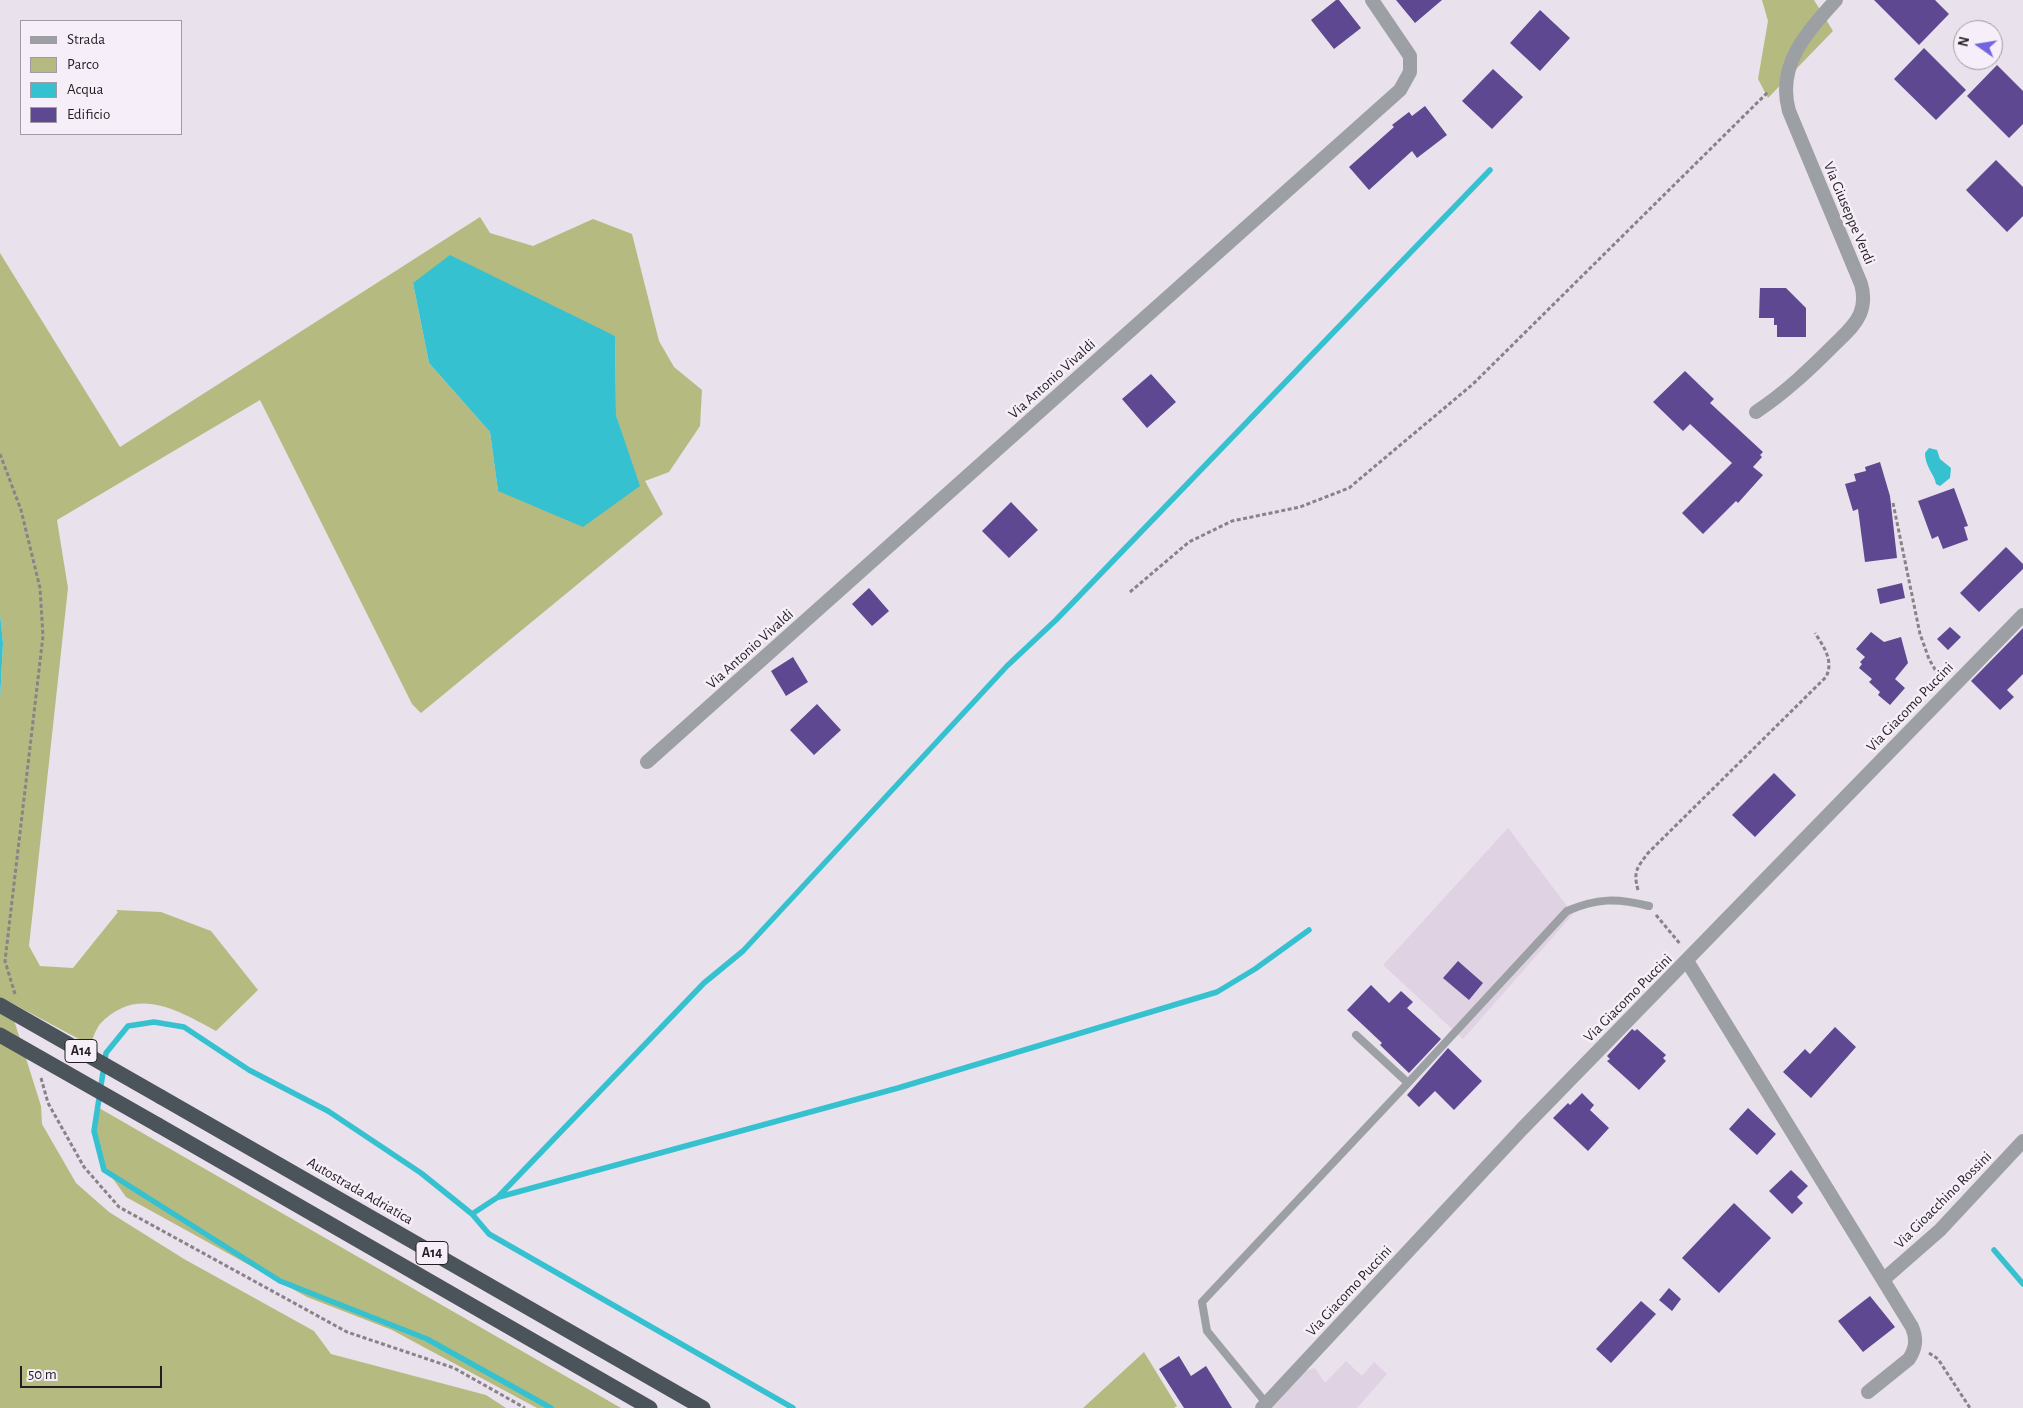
<!DOCTYPE html>
<html>
<head>
<meta charset="utf-8">
<style>
  body { margin:0 }
  #map { position:relative; width:2023px; height:1408px; overflow:hidden; background:#e9e1eb; font-family:"Alegreya Sans",sans-serif }
  canvas { display:block }
  .legend { position:absolute; left:20px; top:20px; width:162px; height:115px; box-sizing:border-box; background:#f6eef8; border:1px solid #a19ba2; margin:0; padding:6px 9px; list-style:none; font-size:15px; color:#221f22 }
  .legend li { display:flex; align-items:center; gap:10px; height:25px }
  .legend b { width:25px; border:1px solid #a19ba2 }
  .north { position:absolute; left:1953px; top:20px; width:50px; height:50px; box-sizing:border-box; background:#f6eef8; border:1px solid #a19ba2; border-radius:50%; rotate:283deg; font-size:14px; font-weight:700; line-height:20px; text-align:center; color:#221f22 }
  .north::after { content:''; display:block; margin:auto; width:18px; height:22px; background:#7365e0; clip-path:polygon(50% 0,100% 100%,50% 72%,0 100%) }
  .scale { position:absolute; left:20px; top:1366px; width:142px; height:22px; box-sizing:border-box; border:2px solid #221f22; border-top:0; padding-left:6px; font-size:15px; line-height:18px; white-space:nowrap; color:#221f22; -webkit-text-stroke:4px #f6eef8; paint-order:stroke }
</style>
</head>
<body>
<div id="map">
<canvas width="2023" height="1408"></canvas>
<ul class="legend">
<li><b style="height:6px;background:#9ca0a4"></b>Strada</li>
<li><b style="height:14px;background:#b5bb80"></b>Parco</li>
<li><b style="height:14px;background:#35c1cf"></b>Acqua</li>
<li><b style="height:14px;background:#5d4891"></b>Edificio</li>
</ul>
<div class="north">N</div>
<div class="scale">50 m</div>
</div>
<script>
const c = document.querySelector('canvas').getContext('2d');
c.lineJoin = 'round';
function fillPath(path, color) { c.fillStyle = color; c.fill(path, 'evenodd'); }
function trace(path, color, width, dash) { c.strokeStyle = color; c.lineWidth = width; c.lineCap = dash ? 'butt' : 'round'; c.setLineDash(dash || []); c.stroke(path); }
function drawText(font, color, halo, rows, align = 'center') {
  c.font = font + ' "Alegreya Sans",sans-serif'; c.lineWidth = 5; c.setLineDash([]); c.textBaseline = 'middle'; c.strokeStyle = halo; c.fillStyle = color; for (const [text, x, y, turn = 0] of rows) {
    c.save(); c.translate(x, y); c.rotate((+turn || 0) * Math.PI / 180); c.textAlign = isNaN(turn) ? turn : align; if (halo) c.strokeText(text, 0, 0); c.fillText(text, 0, 0); c.restore();
  }
}
fillPath(new Path2D(`
  M1508 828 1573 914 1463 1039 1383 965Z
  M1346 1361 1362 1376 1374 1362 1387 1374 1357 1408H1266L1299 1373 1315 1368 1325 1383Z`), '#dfd2e2');
fillPath(new Path2D(`
  M1762 0H1814L1833 31 1768 98 1758 79 1768 21Z
  M480 217 490 233 533 246 593 219 632 234 659 341 674 367 702 390 700 426 669 472 645 481 663 514 421 713 412 704 260 400 57 520 68 588 29 946 40 966 73 968 118 912 116 910 161 912 211 931 258 990 216 1031C177 1010 137 985 100 1024 96 1029 93 1038 90 1045L8 1001 41 1106 42 1124 76 1183 109 1212 184 1259 314 1331 331 1354 486 1395 506 1408H0V700L3 643 0 614V253L120 447ZM413 283 615 336 616 415 639 486 498 491 490 432 429 363Z
  M99 1108 621 1408H537L392 1330 307 1297 126 1197 106 1169 95 1132Z
  M1144 1352 1177 1406 1174 1408H1083Z`), '#b5bb80');
fillPath(new Path2D(`
  M450 255 615 336 616 415 640 486 583 527 498 491 490 432 429 363 413 283Z
  M1929 448 1937 450 1940 459 1951 468 1950 478 1940 486 1936 484C1935 475 1925 467 1925 453Z
  M0 614 3 643 0 700Z`), '#35c1cf');
trace(new Path2D(`
  M499 1197 898 1088 1217 992 1255 969 1309 930
  M472 1214 489 1234 793 1408
  M1994 1250 2023 1284
  M551 1408 427 1339 280 1281 104 1170 94 1131 106 1053 128 1026 154 1022 184 1027 249 1070 328 1111 421 1173 472 1214 498 1197 704 983 743 951 1007 666 1056 620 1490 170`), '#35c1cf', 5.5);
fillPath(new Path2D(`
  M1336 0H1339L1361 28 1334 49 1311 20Z
  M1396 0H1442L1415 23Z
  M1874 0H1935L1949 14 1919 45Z
  M1540 10 1570 38 1540 71 1510 43Z
  M1924 48 1966 90 1936 120 1894 79Z
  M1997 65 2023 91V124L2009 138 1967 96Z
  M1493 69 1523 97 1492 129 1462 101Z
  M1425 106 1447 135 1417 158 1412 151 1369 190 1349 167 1394 127 1392 125 1409 112 1412 116Z
  M1996 160 2023 187V216L2007 232 1966 190Z
  M1760 288H1786L1806 308V337H1777V325H1774V318H1759Z
  M1685 371 1714 399 1710 403 1763 452 1760 455 1762 457 1753 467 1763 475 1738 503 1736 501 1703 534 1682 513 1732 463 1690 424 1683 431 1653 402Z
  M1151 374 1176 402 1147 428 1122 399Z
  M1880 462 1890 496 1897 558 1865 562 1858 509 1853 511 1845 484 1856 481 1854 474 1866 471 1865 467Z
  M1954 488 1968 526 1964 527 1968 540 1943 549 1938 536 1932 539 1918 501Z
  M1011 502 1038 530 1009 558 982 531Z
  M2006 547 2023 564V569L1979 612 1960 593Z
  M1902 583 1905 598 1880 604 1877 589Z
  M869 588 889 611 872 626 852 604Z
  M1950 627 1961 637 1948 650 1937 639Z
  M2023 628V674L2007 690 2014 697 2000 710 1971 681Z
  M1871 632 1884 642 1901 637 1908 663 1895 679 1905 688 1890 705 1878 695 1880 692 1869 682 1872 679 1859 668 1862 664 1860 662 1865 657 1856 649Z
  M793 657 808 682 786 696 771 671Z
  M817 704 841 730 814 755 790 730Z
  M1774 773 1796 795 1755 837 1732 815Z
  M1458 961 1483 983 1469 1000 1443 978Z
  M1371 985 1389 1003 1401 991 1413 1002 1407 1008 1441 1039 1409 1073 1380 1045 1382 1043 1347 1010Z
  M1835 1027 1856 1047 1811 1098 1783 1072 1805 1049 1810 1054Z
  M1632 1029 1635 1031 1637 1029 1666 1055 1663 1058 1666 1061 1639 1090 1607 1061 1610 1059 1607 1056Z
  M1448 1048 1482 1081 1454 1110 1435 1091 1419 1107 1407 1095Z
  M1582 1093 1594 1105 1590 1110 1609 1128 1588 1151 1553 1118 1568 1103 1570 1105Z
  M1748 1108 1776 1134 1757 1155 1729 1129Z
  M1791 1170 1808 1186 1797 1197 1803 1203 1792 1214 1769 1191Z
  M1734 1203 1771 1238 1719 1293 1682 1258Z
  M1669 1288 1681 1299 1672 1311 1659 1300Z
  M1870 1296 1895 1327 1863 1352 1838 1321Z
  M1641 1301 1656 1314 1611 1363 1596 1349Z
  M1179 1356 1191 1376 1206 1366 1232 1408H1184L1159 1369Z`), '#5d4891');
trace(new Path2D(`
  M0 454 21 510 40 588 43 636 5 961 15 994
  M1893 503 1920 634 1929 659 1940 678
  M1130 592 1189 542 1232 521 1300 507 1349 488 1473 384 1769 91
  M1638 890C1633 871 1637 868 1648 853L1826 677C1834 661 1824 647 1815 633
  M1656 915 1681 945
  M41 1078 48 1103 84 1167 119 1207 347 1332 454 1368 525 1408
  M1929 1353 1938 1359 1970 1408`), '#888289', 3, [4, 2.5]);
trace(new Path2D(`
  M1408 1083 1567 911C1597 898 1617 898 1649 906
  M1266 1403 1207 1331 1202 1302 1408 1083 1356 1035`), '#9ca0a4', 8);
trace(new Path2D(`
  M1756 412C1786 392 1810 369 1835 344 1844 335 1855 326 1860 314 1864 304 1864 294 1861 284L1789 111C1776 65 1807 32 1836 0
  M647 762 1400 90 1410 72V56L1372 0
  M1687 961 1912 1327C1917 1339 1916 1348 1909 1359L1868 1392
  M1884 1279 1940 1230 2023 1141
  M1262 1408 1522 1129 2023 615`), '#9ca0a4', 14);
trace(new Path2D(`
  M161 1097 703 1408
  M158 1125 650 1408`), '#4b545b', 15);
trace(new Path2D(`
  M0 1005 161 1097
  M0 1035 158 1125`), '#4b545b', 15);
for (const [x, y, w] of [
  [81,1051,32],
  [432,1253,32]
]) { const box = new Path2D(); box.roundRect(x - w / 2, y - 11.5, w, 23, 4); c.fillStyle = '#f6eef8'; c.fill(box); trace(box, '#221f22', 1); }
drawText('bold 14px', '#221f22', null, [
  ["A14",81,1051],
  ["A14",432,1253]
]);
drawText('15px', '#221f22', '#f6eef8', [
  ["Via Giuseppe Verdi",1849,213,67],
  ["Via Antonio Vivaldi",1052,379,-42],
  ["Via Antonio Vivaldi",750,649,-42],
  ["Via Giacomo Puccini",1910,707,-46],
  ["Via Giacomo Puccini",1628,998,-45],
  ["Autostrada Adriatica",360,1191,30],
  ["Via Gioacchino Rossini",1943,1200,-45],
  ["Via Giacomo Puccini",1349,1291,-47]
]);
</script>
</body>
</html>
